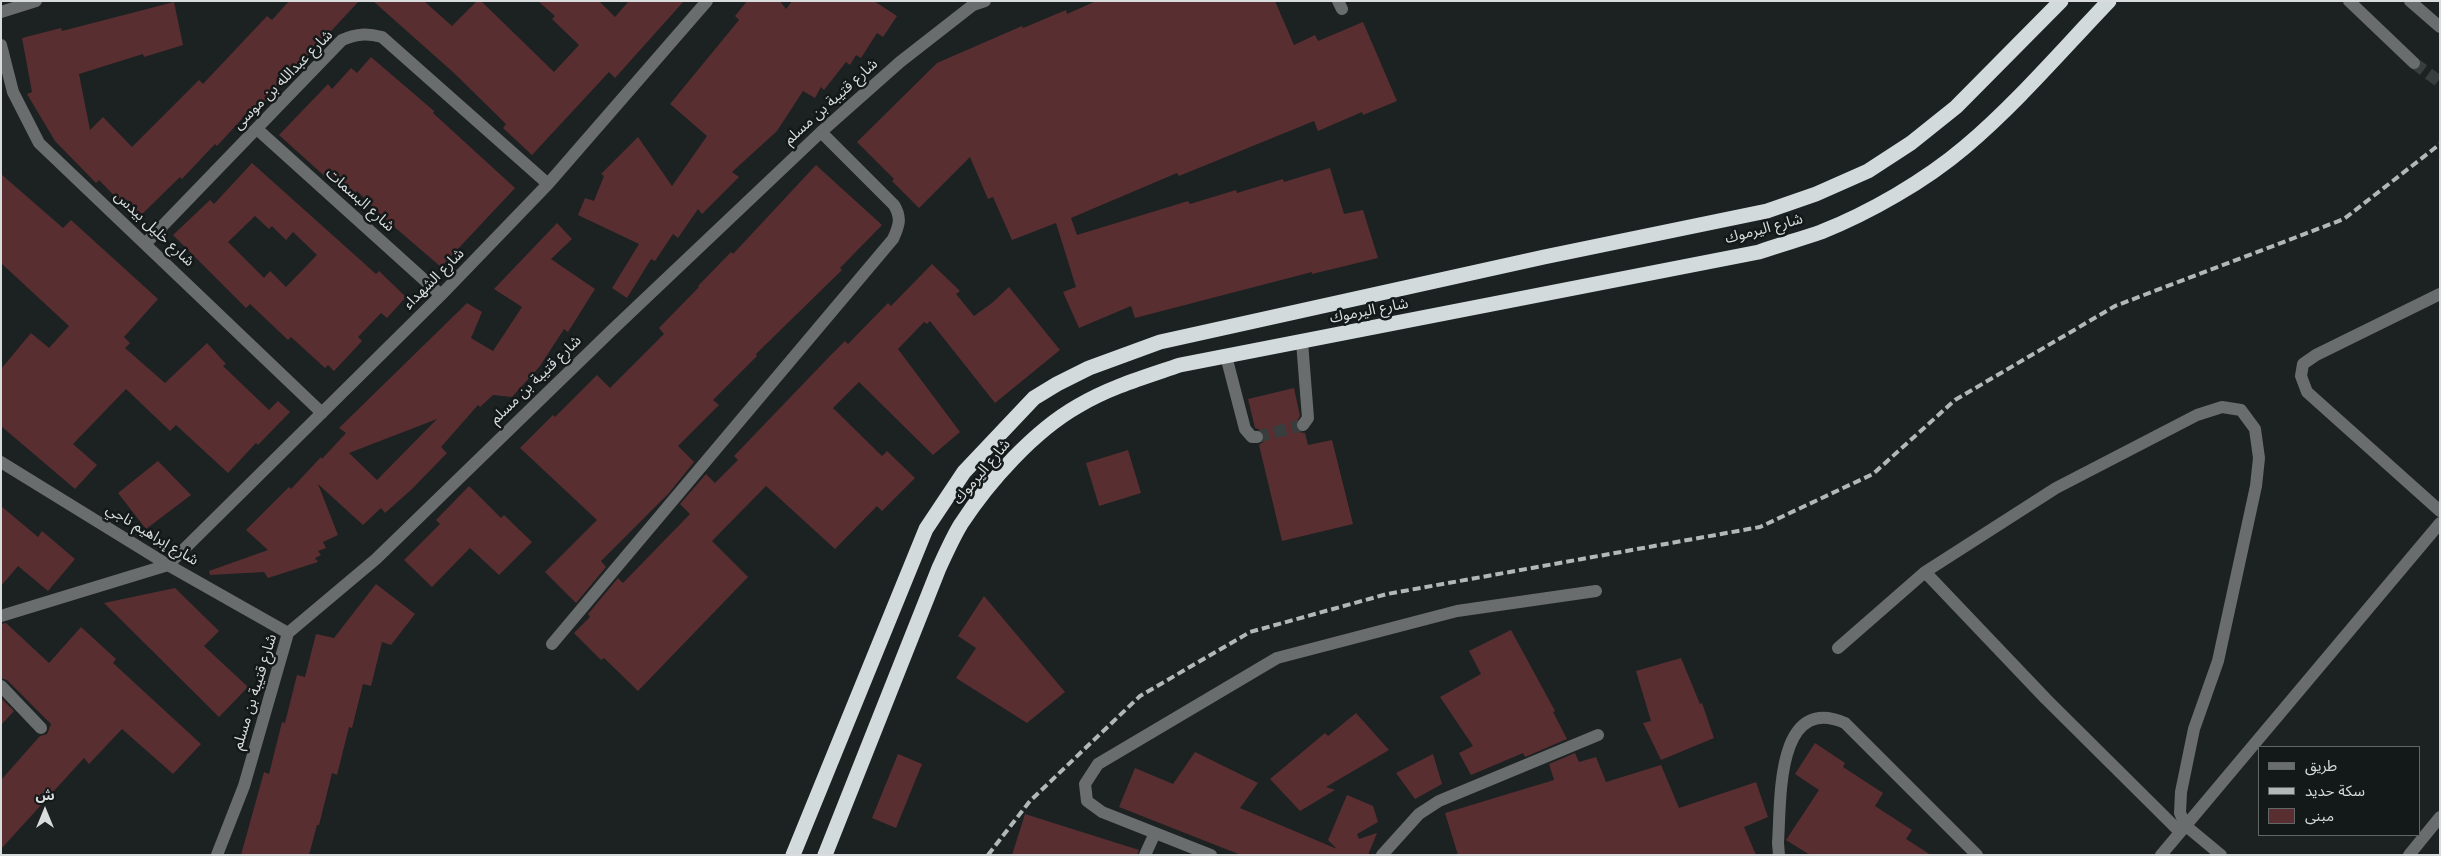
<!DOCTYPE html>
<html>
<head>
<meta charset="utf-8">
<style>
  body { margin:0 }
  #map { position:relative; width:2441px; height:856px; overflow:hidden; background:#1c2122; font-family:"Fira Sans","Noto Sans Arabic",sans-serif }
  canvas { display:block }
  .frame { position:absolute; inset:0; border:2px solid #d8dcdc; pointer-events:none }
  .legend { position:absolute; left:2258px; top:746px; width:162px; height:90px; box-sizing:border-box; background:#131819; border:1px solid #626667; margin:0; padding:6px 9px; list-style:none; font-size:15px; color:#d8dcdc }
  .legend li { display:flex; align-items:center; gap:10px; height:25px }
  .legend b { width:25px; border:1px solid #626667 }
  .north { position:absolute; left:20px; top:786px; width:50px; height:50px; -webkit-text-stroke:4px #131819; paint-order:stroke; rotate:0deg; font-size:14px; font-weight:700; line-height:20px; text-align:center; color:#d8dcdc }
  .north::after { content:''; display:block; margin:auto; width:18px; height:22px; background:#d8dcdc; clip-path:polygon(50% 0,100% 100%,50% 72%,0 100%) }
</style>
</head>
<body>
<div id="map">
<canvas width="2441" height="856"></canvas>
<div class="frame"></div>
<ul class="legend">
<li><b style="height:6px;background:#6a6d6d"></b>طريق</li>
<li><b style="height:6px;background:#b2b7b7"></b>سكة حديد</li>
<li><b style="height:14px;background:#592e31"></b>مبنى</li>
</ul>
<div class="north">ش</div>
</div>
<script>
const c = document.querySelector('canvas').getContext('2d');
c.lineJoin = 'round';
function fillPath(path, color) { c.fillStyle = color; c.fill(path, 'evenodd'); }
function trace(path, color, width, dash) { c.strokeStyle = color; c.lineWidth = width; c.lineCap = dash ? 'butt' : 'round'; c.setLineDash(dash || []); c.stroke(path); }
function drawText(font, color, halo, rows, align = 'center') {
  c.font = font + ' "Fira Sans","Noto Sans Arabic",sans-serif'; c.lineWidth = 5; c.setLineDash([]); c.textBaseline = 'middle'; c.strokeStyle = halo; c.fillStyle = color; for (const [text, x, y, turn = 0] of rows) {
    c.save(); c.translate(x, y); c.rotate((+turn || 0) * Math.PI / 180); c.textAlign = isNaN(turn) ? turn : align; if (halo) c.strokeText(text, 0, 0); c.fillText(text, 0, 0); c.restore();
  }
}
fillPath(new Path2D(`
  M289 1H359L254 114 250 110 217 146 215 144 182 179 180 177 137 219 99 180 96 183 55 141 27 94 32 92 22 38 61 28 62 31 174 2 183 45 144 57 143 54 79 74 90 130 103 117 132 147 199 80 203 84 267 16 272 20Z
  M373 1H424L452 26 477 1H481L554 72 579 45 552 19 555 16 538 1H599L615 17 629 1H684L615 78 609 72 532 155 503 128 506 124 454 73Z
  M747 1H780L786 9 792 1H874L897 16 883 37 877 33 861 58 856 55 850 65 846 62 824 90 821 87 815 98 803 91 777 131 732 172 739 177 702 214 698 209 678 238 673 234 655 261 651 259 627 298 612 288 639 244 578 215 585 198 594 201 604 176 601 174 638 137 672 186 707 136 670 104 739 20 735 16Z
  M1096 1H1275L1294 45 1315 35 1318 41 1363 22 1397 101 1363 115 1362 112 1318 131 1314 121 1179 176 1177 173 1071 218 1077 235 1188 201 1190 204 1236 190 1237 193 1283 179 1284 182 1330 168 1344 214 1363 210 1378 258 1312 274V272L1135 318 1131 306 1079 328 1063 292 1076 287 1056 223 1012 240 993 197 988 199 970 157 919 208 892 181 894 179 857 142 937 63 1022 26 1023 28 1066 10 1067 14Z
  M371 57 434 111 433 113 515 188 441 267 384 218 357 191 350 199 279 135 328 84 332 89 351 68 357 73Z
  M252 163 376 274 379 271 406 297 387 318 381 313 358 337 362 341 334 371 328 365 325 368 291 337 288 340 250 304 246 308 173 235 210 200 214 204ZM255 216 269 229 272 226 286 240 293 232 317 255 286 287 270 271 264 278 228 242Z
  M816 165 882 225 840 268 842 270 756 354 757 356 713 400 719 405 678 446 694 462 669 493 601 561 606 567 576 603 545 572 597 520 520 448 553 415 555 417 597 375 610 388 664 334 659 328 699 287 698 286 731 252 733 254Z
  M1 174 63 228 71 220 158 299 124 337 130 343 125 348 165 383 207 343 226 364 223 366 269 410 278 401 290 412 258 445 256 443 228 473 176 425 170 431 126 389 73 444 97 465 75 489 1 426V369L31 333 49 348 69 326 1 263Z
  M557 223 572 239 551 259 595 289 568 332 564 329 540 366 512 397 493 395 480 407 478 405 441 447 447 453 412 489 385 513 381 508 363 525 318 484 338 535 323 542 326 548 318 551 321 555 315 558 318 562 268 578 264 572 210 575 209 571 268 550 246 530 289 487 291 489 321 457 322 459 346 433 339 428 467 303 482 312 471 338 493 351 522 307 494 289ZM437 419 377 480 349 453Z
  M932 264 960 291 956 294 974 316 992 303 1009 287 1060 350 995 403 930 321 927 324 924 322 898 349 960 432 933 455 859 382 833 408 882 456 887 451 915 478 882 511 877 506 835 549 766 486 712 541 748 577 638 691 604 658 601 660 574 633 590 617 588 614 618 578 623 583 690 514 680 504 706 474 715 483 738 460 734 456 829 357 845 341 848 344 888 303 891 306Z
  M1294 388 1300 416 1295 424V428L1299 432 1305 433 1308 445 1332 440 1353 524 1282 541 1259 445 1264 441 1265 437 1261 430 1255 428 1248 399Z
  M1128 450 1141 493 1099 506 1086 463Z
  M158 461 191 495 146 529 118 493Z
  M469 486 501 518 504 515 532 542 499 575 470 548 432 587 404 560 440 524 436 520Z
  M1 506 38 537 42 531 75 559 48 591 18 566 1 586Z
  M376 584 415 614 391 645 382 642 371 686 363 684 352 728 349 727 337 775 332 773 319 825H317L309 855H241L264 772 269 774 282 722 285 723 297 675 305 677 316 634 334 638Z
  M175 588 219 631 204 646 248 687 219 717 104 603Z
  M984 596 1065 692 1027 723 956 678 976 648 958 636Z
  M6 623 49 663 81 627 116 659 113 663 201 744 173 774 122 729 89 764 84 758 1 849V780L40 736 47 734 51 724 7 680 1 678V624Z
  M1511 630 1555 711 1553 712 1567 739 1525 757 1523 753 1471 775 1459 753 1473 746 1440 697 1481 674 1469 651Z
  M1681 658 1700 704 1702 703 1714 738 1661 760 1643 723 1651 721 1636 671Z
  M1 698 14 711 1 725Z
  M1356 713 1389 750 1326 787 1335 790 1300 811 1270 779 1325 733 1328 736Z
  M1815 743 1845 763 1843 767 1883 793 1875 806 1912 830 1906 839 1931 855H1810L1786 840 1819 790 1795 774Z
  M1195 752 1258 783 1240 808 1337 849 1328 840 1347 795 1373 806 1378 822 1357 834 1359 839 1377 833 1368 855H1241L1119 807 1135 768 1173 784Z
  M1575 753 1579 762 1596 757 1606 782 1661 765 1679 808 1756 782 1768 817 1744 827 1756 855H1458L1445 813 1554 780 1549 764Z
  M898 754 922 764 896 828 872 818Z
  M1433 754 1442 784 1415 799 1396 773Z
  M1025 814 1139 850 1137 855H1012Z`), '#592e31');
trace(new Path2D(`
  M2414 63 2440 82
  M1257 437 1303 425`), '#383d3e', 12, [12, 6]);
trace(new Path2D(`
  M1338 1 1342 9
  M2349 1 2414 63
  M2410 1 2440 27
  M1 12 36 1
  M1 45 13 92 39 143 322 413
  M257 129 441 295
  M146 243 342 40C356 34 366 33 382 37L548 184
  M2440 294 2316 355 2303 364 2301 376 2307 392 2440 511
  M1302 342 1308 418 1303 425
  M1226 356 1245 429 1252 437H1257
  M1 462 168 565 288 633
  M1925 572 2046 699 2180 832
  M1 616 168 565 441 295 548 184 707 1
  M552 644 893 239C899 226 902 218 894 205L821 132
  M1838 648 1925 572 2056 488 2197 415 2222 407 2241 410 2255 429 2259 458 2256 486 2218 661 2194 729 2181 792 2180 813 2186 826 2221 855
  M1 686 41 728
  M217 855 244 786 288 633 376 559 611 331 821 132 900 62 973 5 985 1
  M1145 855 1155 833
  M1211 855 1102 812 1087 801 1085 784 1098 764 1277 658 1457 611 1596 591
  M1382 855 1419 814 1439 801 1598 735
  M1779 855 1778 843C1781 802 1775 693 1845 723L1977 855
  M2161 855 2440 523
  M2409 855 2440 817`), '#6a6d6d', 12);
trace(new Path2D(`
  M793 855 926 529 964 472 1034 398 1057 384 1089 368 1160 342 1544 257 1767 211 1816 194 1868 171 1911 143 1956 107 2061 1
  M825 855 939 568C946 553 953 537 961 524 989 481 1034 431 1078 406 1110 387 1145 377 1180 365L1759 252C1779 245 1801 239 1821 232 1869 213 1925 181 1965 147 2017 103 2062 50 2109 1`), '#d2dadb', 15);
trace(new Path2D(`
  M988 855 1030 801 1140 696 1250 632 1387 594 1760 527 1873 474 1955 400 2115 306 2344 219 2440 144`), '#b2b7b7', 4, [8, 4]);
drawText('15px', '#d8dcdc', '#131819', [
  ["شارع عبدالله بن موسى",283,80,-45],
  ["شارع قتيبة بن مسلم",831,102,-42],
  ["شارع البسمات",360,200,42],
  ["شارع خليل بيدس",154,229,43],
  ["شارع اليرموك",1764,229,-15],
  ["شارع الشهداء",434,279,-45],
  ["شارع اليرموك",1369,311,-11],
  ["شارع قتيبة بن مسلم",536,380,-44],
  ["شارع اليرموك",982,472,-50],
  ["شارع إبراهيم ناجي",152,535,31],
  ["شارع قتيبة بن مسلم",255,692,-73]
]);
</script>
</body>
</html>
